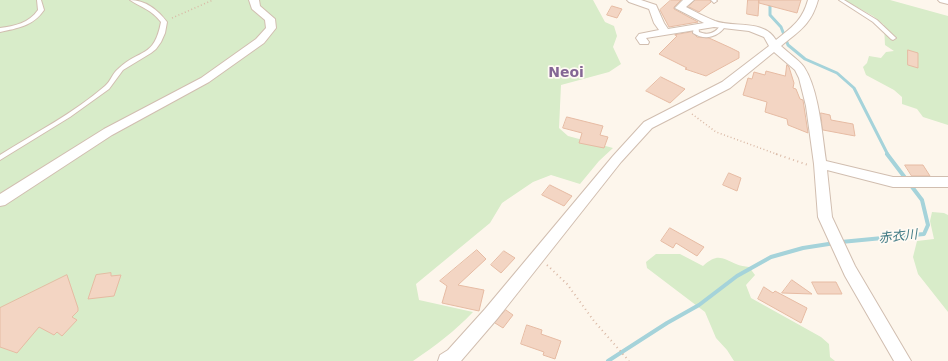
<!DOCTYPE html>
<html>
<head>
<meta charset="utf-8">
<style>
  body { margin:0 }
  canvas { display:block; background:#fdf6ec }
</style>
</head>
<body>
<canvas width="948" height="361"></canvas>
<script>
const c = document.querySelector('canvas').getContext('2d');
c.lineJoin = 'round';
function fillPath(path, color) { c.fillStyle = color; c.fill(path, 'evenodd'); }
function trace(path, color, width, dash) { c.strokeStyle = color; c.lineWidth = width; c.lineCap = dash ? 'butt' : 'round'; c.setLineDash(dash || []); c.stroke(path); }
function drawText(font, color, halo, rows, align = 'center') {
  c.font = font + ' "DejaVu Sans","Noto Sans JP",sans-serif'; c.lineWidth = 3.5; c.setLineDash([]); c.textBaseline = 'middle'; c.strokeStyle = halo; c.fillStyle = color; for (const [text, x, y, turn = 0] of rows) {
    c.save(); c.translate(x, y); c.rotate((+turn || 0) * Math.PI / 180); c.textAlign = isNaN(turn) ? turn : align; if (halo) c.strokeText(text, 0, 0); c.fillText(text, 0, 0); c.restore();
  }
}
fillPath(new Path2D(`
  M0 0H593L605 22 614 26 617 36 613 47 621 64 609 72 561 85 559 128 568 136 613 148 599 161 580 184 551 175 533 182 502 203 490 223 416 284 419 300 473 312C455 331 435 346 413 361H0Z
  M844 0H890L948 16V125L923 117 917 109 902 104V97L894 90 866 75 863 67 867 63 869 56 881 58 886 52 894 51 885 45 884 25 873 16Z
  M932 212 944 213 948 215V312L918 274 913 257 917 241 934 239 930 221Z
  M656 254H680L703 266C718 253 721 258 736 264 740 266 745 266 749 267L755 275 746 285 751 298 821 337 829 344 830 357 835 361H734L727 350 716 338 705 312 647 268 646 262Z`), '#d8ecc9');
trace(new Path2D(`
  M770 0V15L781 27 788 45 805 59 837 73 854 88 888 155`), '#a5d3da', 3);
trace(new Path2D(`
  M841 242 924 234 928 225 922 200 887 154
  M608 361 667 323 699 305 737 276 771 257 803 248 835 243`), '#a5d3da', 4);
const building = new Path2D(`
  M671 0H681L674 7V9L698 22 669 27 660 10Z
  M695 0H710L711 2 699 12 689 7Z
  M748 0H759L758 16 747 14Z
  M759 0H801L797 13 759 3Z
  M612 6 622 9 617 18 607 15Z
  M692 32 697 37 709 38 731 48 739 52V58L706 76 685 69 687 68 659 54 677 36 675 35Z
  M908 50 918 53V68L908 65Z
  M787 65 789 67 794 83 793 88 796 89 800 99 803 100 808 133 788 125 787 119 765 112 767 102 743 95 748 78 752 79 754 72 765 75 766 71 785 76Z
  M661 77 685 89 670 103 646 91Z
  M821 113 830 115 831 120 853 124 855 136 823 130Z
  M567 117 603 126 600 135 608 137 604 148 579 143 582 133 563 128Z
  M905 165H923L930 176H912Z
  M729 173 741 178 737 191 723 185Z
  M550 185 572 196 564 206 542 195Z
  M670 228 704 247 697 256 676 243 673 248 661 241Z
  M477 250 486 259 458 285 484 290 479 311 442 303 447 286 440 281Z
  M504 251 515 258 501 273 491 265Z
  M111 273V276L121 275 114 296 88 299 96 275Z
  M67 275 78 308V311L72 317 77 320 62 336 57 332 54 335 39 327 17 353 0 347V308Z
  M792 280 812 294 782 293Z
  M812 282H836L842 294H818Z
  M764 287 773 293 775 291 807 308 801 323 758 299Z
  M506 310 513 315 503 328 495 323Z
  M527 325 542 330 541 334 561 341 555 359 543 355 544 352 521 344Z`);
fillPath(building, '#f3d5c3');
trace(building, '#e6bba3', 1);
const service = new Path2D(`
  M37 0H41L44 10C33 26 18 28 0 32V28C15 26 29 23 38 10Z
  M130 0C145 0 158 10 167 22L165 33 161 42 156 49 151 53 123 70 109 89 70 117 0 160V155C35 133 74 113 105 86 111 81 112 74 118 69 140 48 154 59 161 22 151 9 142 8 130 0Z
  M711 0H716L717 1 714 3Z
  M839 0H844L877 20 896 38 893 40 891 39 873 22Z
  M723 23 726 25C719 37 705 41 693 33L694 25H698L699 32C709 36 716 33 721 24Z`);
const minor = new Path2D(`
  M249 0H259L260 6 275 19 276 28 264 43 209 82 112 135 5 205 0 206V194L104 129 201 78 256 39 266 28 265 20 252 9Z
  M627 0H641L656 5 664 23 668 29 704 23 675 8 683 0H694L686 7C696 12 705 17 715 21 734 28 764 19 776 40 792 27 802 21 808 0H818C811 25 799 31 781 46 788 53 798 59 804 67 819 90 822 134 826 161L893 177H948V187H893L827 170 832 217 855 266 911 361H894L845 276 818 217 814 164 806 106 799 78 795 70 774 52 730 88 652 128 621 162 497 319 461 361H438L440 355 448 350 485 309 613 156 644 122 722 82 769 46 764 37 749 31 714 27 646 38 649 42 648 44H640L636 38 639 34 659 30 654 23 649 9 629 2Z
  M938 0H948V4L940 2Z`);
trace(service, '#d1beb0', 2);
trace(minor, '#d1beb0', 2);
trace(new Path2D(`
  M172 18 213 0
  M692 114 716 132 779 155`), '#d9b8a5', 1.5, [1, 2.5]);
trace(new Path2D(`
  M776 154 808 165
  M547 265 567 284 594 321 629 361`), '#d9b8a5', 2, [1, 3.5]);
fillPath(service, '#fff');
fillPath(minor, '#fff');
drawText('italic 13px', '#437c86', '#fffaf3', [
  ["赤衣川",898,237,-6]
]);
drawText('bold 14px', '#846695', '#fffaf3', [
  ["Neoi",566,73]
]);
</script>
</body>
</html>
